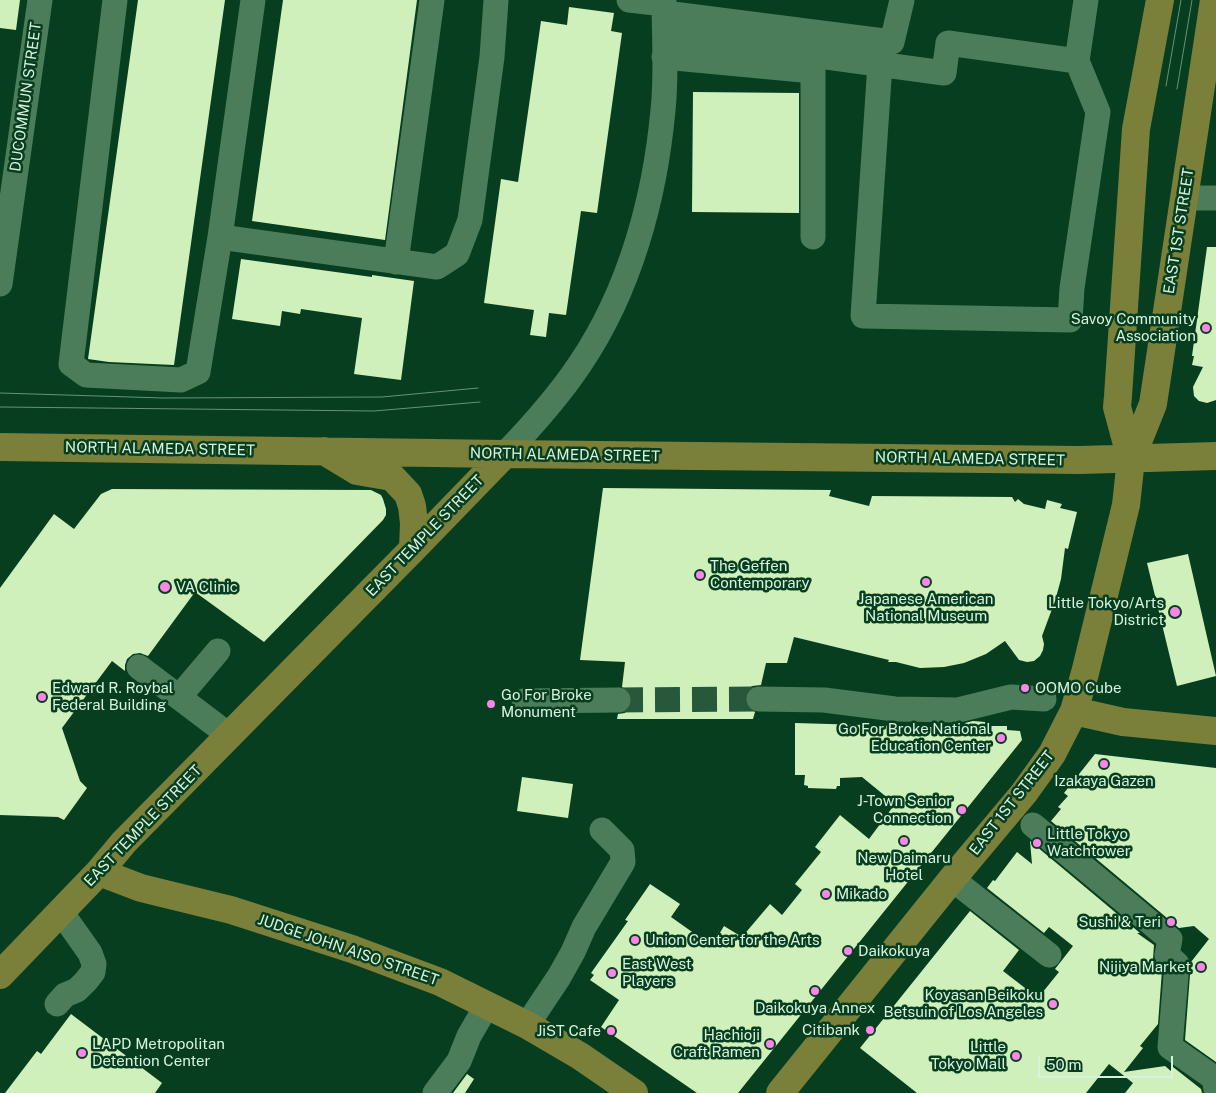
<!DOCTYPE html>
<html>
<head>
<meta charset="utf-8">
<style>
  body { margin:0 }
  #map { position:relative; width:1216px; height:1093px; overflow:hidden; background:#073e1f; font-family:"Public Sans",sans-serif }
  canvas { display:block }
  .scale { position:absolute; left:1038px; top:1056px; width:135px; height:22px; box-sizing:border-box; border:2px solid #d7f2dd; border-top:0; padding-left:6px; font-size:15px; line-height:18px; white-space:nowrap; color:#d7f2dd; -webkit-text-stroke:4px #073e1f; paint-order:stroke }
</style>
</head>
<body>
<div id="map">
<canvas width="1216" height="1093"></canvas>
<div class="scale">50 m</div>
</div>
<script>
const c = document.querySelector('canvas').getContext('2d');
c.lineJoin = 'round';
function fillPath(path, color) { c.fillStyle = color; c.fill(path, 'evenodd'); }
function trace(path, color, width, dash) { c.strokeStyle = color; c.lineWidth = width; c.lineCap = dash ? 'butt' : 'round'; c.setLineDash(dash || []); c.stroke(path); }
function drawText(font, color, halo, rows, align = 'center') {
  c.font = font + ' "Public Sans",sans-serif'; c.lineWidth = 5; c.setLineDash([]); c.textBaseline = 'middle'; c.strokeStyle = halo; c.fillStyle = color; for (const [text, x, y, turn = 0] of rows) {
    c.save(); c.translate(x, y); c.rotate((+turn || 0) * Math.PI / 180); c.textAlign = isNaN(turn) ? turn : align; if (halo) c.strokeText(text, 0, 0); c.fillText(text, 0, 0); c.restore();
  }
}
fillPath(new Path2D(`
  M0 0H20L16 30 0 28Z
  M138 0H225L174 365 109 362 88 359Z
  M283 0H417L385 240 252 221Z
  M569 7 614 13 611 31 622 33 597 213 581 211 566 315 549 313 546 337 530 335 534 310 484 303 501 179 518 182 541 21 567 25Z
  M693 92 799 93V213L692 212Z
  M1207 247H1216V400L1207 403 1199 401 1194 396 1193 387 1203 367 1192 365 1194 356H1192Z
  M241 259 372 277V275L414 281 401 380 354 374 362 318 301 309 300 314 282 311 280 326 232 319Z
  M603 488 831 490 829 496 869 506 872 496 1012 497 1015 502 1018 499 1024 504 1045 509 1047 500 1062 504 1060 508 1077 512 1068 549 1065 548 1061 579 1055 601 1042 636 1044 644 1043 650 1040 656 1034 661 1027 662 1019 660 1005 641 986 654 964 663 944 667 920 668 896 662H888L889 660 794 637 787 663H766L761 685 752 686 746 692 745 699 747 706 755 712 753 719H617L618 714 625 713 630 707 632 700 630 692 622 687 625 662 580 660Z
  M112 489 371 490 381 495 383 499 386 509V515L383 520 264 642 195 592 148 656 140 653 133 654 127 659 125 665V671L112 661 62 728 80 781 87 788 64 820 58 817 0 815V588L54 514 74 529 101 494Z
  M1188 554 1216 676 1177 686 1147 563Z
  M973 721 985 722V726H1007V730L1020 731 1022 740 738 1093H697L601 1027 619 1000 590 980 594 975 591 973 628 921 625 920 650 884 680 904 671 917 712 946 724 926 742 937 770 904 782 915 802 890 795 884 821 852 815 847 840 815 869 839 892 808 895 804 862 777 840 778V786H837L836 789 808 788V786L804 785 805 775H795V723L965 728V723Z
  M1095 754 1216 768V1062L1185 1040 1191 962 1209 939 1194 926 1179 928 1051 821 1061 809 1058 807 1068 796 1064 793Z
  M522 777 573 784 568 818 517 811Z
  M1030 841 1140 933H1137L1154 945 1153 959 1162 970 1158 1024 1140 1046 1143 1048 1124 1072 1165 1066 1172 1072 1173 1067 1201 1089 1202 1093H1125L1133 1083 1109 1064 1086 1093H917L860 1048 970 911 1019 950 1003 971 1038 998 1059 972 1055 969 1073 946 1049 927 1044 933 987 888 993 880 995 881 1017 852 1032 864Z
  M71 1014 162 1083 155 1093H5L37 1051 41 1054Z
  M467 1074 474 1079 465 1093H453Z`), '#d0f0bb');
trace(new Path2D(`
  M618 700 759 699`), '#26593c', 25, [25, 12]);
trace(new Path2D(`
  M115 0 71 364 86 375 181 380 198 372 220 237 253 0
  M629 0 664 4
  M665 13 892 42 902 0
  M665 35 944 73 948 43 1077 61
  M664 57 813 71V237
  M880 64 863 316 1070 320 1072 288 1098 112 1077 61 1086 0
  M1184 198H1216
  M220 237 437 267 457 254 470 220 492 57 496 0
  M396 262 432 0
  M0 284 40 0
  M505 454C532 426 558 397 580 364 630 290 655 198 663 110 667 74 664 36 664 0
  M139 667 230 736
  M179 697 218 651
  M759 699 824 700 895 709 958 710 1011 697 1044 699
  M524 701 618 700
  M1033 825 1170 939 1167 955 1177 964 1170 1047 1214 1078 1216 1089
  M952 879 1049 955
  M57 1004 65 995 77 990 86 981 93 972 94 964 90 953 61 912
  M527 1025 559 977 573 952 584 927 623 862 622 850 602 830
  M435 1093 459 1061 469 1036 487 1005`), '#4b7d5a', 25);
trace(new Path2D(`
  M0 447 505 454 1080 460 1216 456
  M324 451 357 471 392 477 408 494 412 506 414 523 413 549
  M1131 459 1117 407 1118 396 1136 129 1160 0
  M1074 711 1123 722 1216 731
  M99 872 141 888 231 910 352 949 440 982 527 1025 580 1056 634 1093
  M0 975 99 872 124 842 413 549 505 454
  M780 1093 952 879 1024 793 1052 754 1074 711 1085 673 1126 505 1131 459 1153 404 1214 0`), '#7a7f3a', 28);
trace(new Path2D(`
  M1166 86 1181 0
  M1177 89 1192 0
  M0 393 163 398 382 397 478 388
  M0 407 374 411 480 402`), '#699278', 1);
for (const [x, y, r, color] of [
  [1206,328,5,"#f987e8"],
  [700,575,5,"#f987e8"],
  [926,582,5,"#f987e8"],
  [165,587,6,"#f987e8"],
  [1175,612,6,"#f987e8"],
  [1025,688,5,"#f987e8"],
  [42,697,5,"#f987e8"],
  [491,704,5,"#f987e8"],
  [1001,738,5,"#f987e8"],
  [1104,764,5,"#f987e8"],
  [962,810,5,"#f987e8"],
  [904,841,5,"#f987e8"],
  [1037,843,5,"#f987e8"],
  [826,894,5,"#f987e8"],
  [1171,922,5,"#f987e8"],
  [635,940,5,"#f987e8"],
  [848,951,5,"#f987e8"],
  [1201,967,5,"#f987e8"],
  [612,973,5,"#f987e8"],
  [815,991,5,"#f987e8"],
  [1053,1004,5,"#f987e8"],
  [870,1030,5,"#f987e8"],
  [611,1031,5,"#f987e8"],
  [770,1044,5,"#f987e8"],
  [82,1053,5,"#f987e8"],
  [1016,1056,5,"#f987e8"]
]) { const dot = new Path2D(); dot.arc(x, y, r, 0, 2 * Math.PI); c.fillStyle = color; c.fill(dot); trace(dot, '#073e1f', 2); }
drawText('15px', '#d7f2dd', '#073e1f', [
  ["DUCOMMUN STREET",26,97,-82],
  ["EAST 1ST STREET",1179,231,-81],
  ["NORTH ALAMEDA STREET",160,449,1],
  ["NORTH ALAMEDA STREET",565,455,1],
  ["NORTH ALAMEDA STREET",970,459,1],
  ["EAST TEMPLE STREET",425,536,-46],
  ["EAST 1ST STREET",1012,803,-52],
  ["EAST TEMPLE STREET",143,826,-46],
  ["JUDGE JOHN AISO STREET",348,950,19]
]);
drawText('15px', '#d7f2dd', '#073e1f', [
  ["Savoy Community",1196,319],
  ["Association",1196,336],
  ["The Geffen",710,566,"left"],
  ["Contemporary",710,583,"left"],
  ["VA Clinic",176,587,"left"],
  ["Japanese American",926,599,"center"],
  ["National Museum",926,616,"center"],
  ["Little Tokyo/Arts",1164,603],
  ["District",1164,620],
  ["Edward R. Roybal",52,688,"left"],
  ["Federal Building",52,705,"left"],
  ["OOMO Cube",1035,688,"left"],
  ["Go For Broke",501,695,"left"],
  ["Monument",501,712,"left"],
  ["Go For Broke National",991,729],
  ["Education Center",991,746],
  ["Izakaya Gazen",1104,781,"center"],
  ["J-Town Senior",952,801],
  ["Connection",952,818],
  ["Little Tokyo",1047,834,"left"],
  ["Watchtower",1047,851,"left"],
  ["New Daimaru",904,858,"center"],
  ["Hotel",904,875,"center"],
  ["Mikado",836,894,"left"],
  ["Sushi & Teri",1161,922],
  ["Union Center for the Arts",645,940,"left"],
  ["Daikokuya",858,951,"left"],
  ["East West",622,964,"left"],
  ["Players",622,981,"left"],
  ["Nijiya Market",1191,967],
  ["Koyasan Beikoku",1043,995],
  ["Betsuin of Los Angeles",1043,1012],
  ["Daikokuya Annex",815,1008,"center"],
  ["Citibank",860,1030],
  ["JiST Cafe",601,1031],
  ["Hachioji",760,1035],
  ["Craft Ramen",760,1052],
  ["LAPD Metropolitan",92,1044,"left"],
  ["Detention Center",92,1061,"left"],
  ["Little",1006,1047],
  ["Tokyo Mall",1006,1064]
], 'right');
</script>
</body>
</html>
